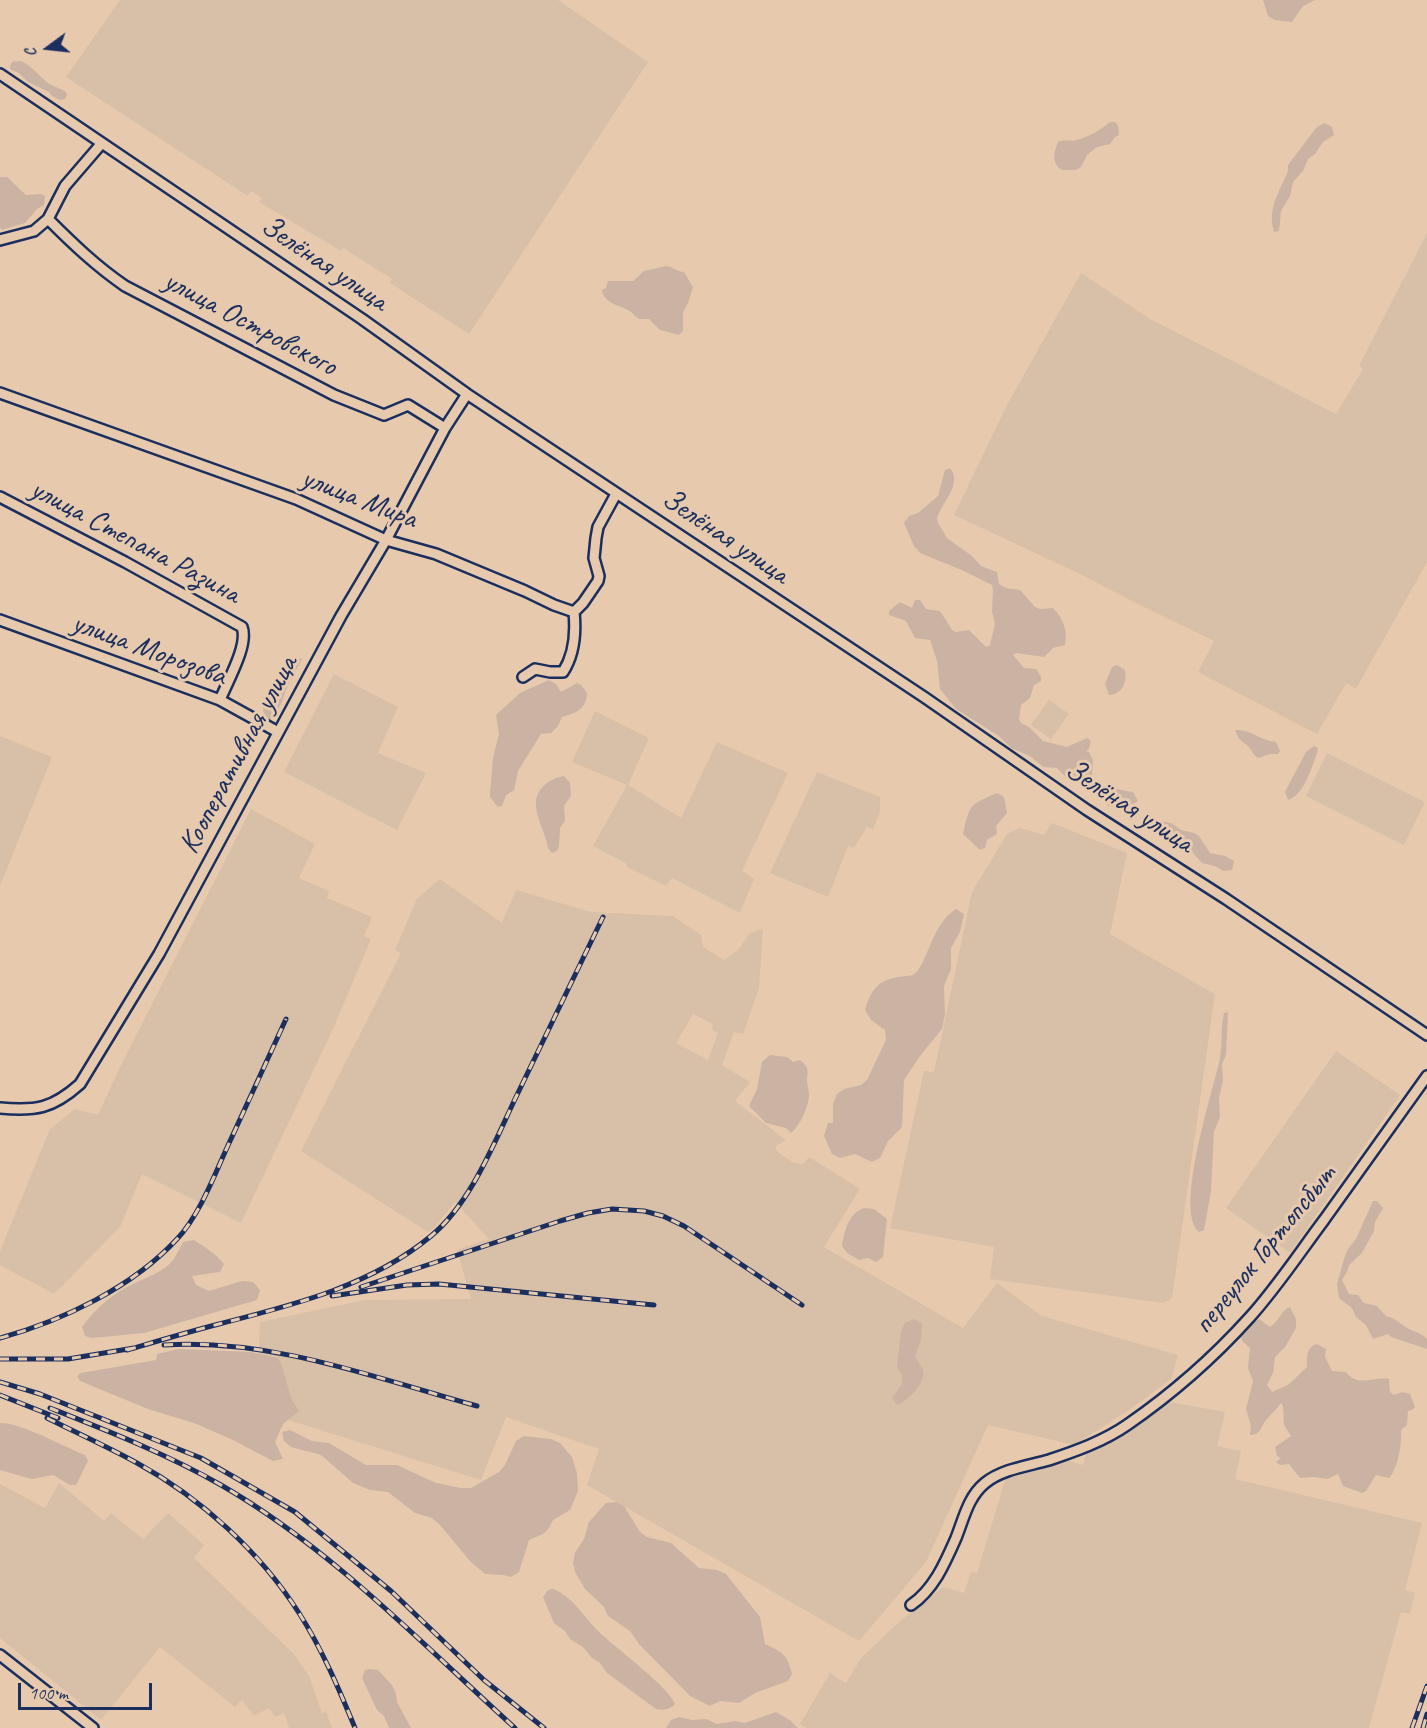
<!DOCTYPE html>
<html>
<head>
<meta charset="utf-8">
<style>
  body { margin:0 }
  #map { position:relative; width:1427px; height:1728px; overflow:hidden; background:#e7caae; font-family:Caveat,sans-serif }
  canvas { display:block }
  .north { position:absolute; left:18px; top:18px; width:60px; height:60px; -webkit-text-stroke:4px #e7caae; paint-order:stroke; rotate:255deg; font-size:16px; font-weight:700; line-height:24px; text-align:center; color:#1b2f5e }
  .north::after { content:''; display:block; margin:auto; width:21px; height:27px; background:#1b2f5e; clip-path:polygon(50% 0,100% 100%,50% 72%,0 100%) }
  .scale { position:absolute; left:18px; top:1683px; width:134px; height:27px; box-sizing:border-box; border:3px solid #1b2f5e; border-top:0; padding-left:8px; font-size:18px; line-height:21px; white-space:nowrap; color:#1b2f5e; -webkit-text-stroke:4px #e7caae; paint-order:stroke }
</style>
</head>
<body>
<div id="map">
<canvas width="1427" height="1728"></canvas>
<div class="north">С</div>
<div class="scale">100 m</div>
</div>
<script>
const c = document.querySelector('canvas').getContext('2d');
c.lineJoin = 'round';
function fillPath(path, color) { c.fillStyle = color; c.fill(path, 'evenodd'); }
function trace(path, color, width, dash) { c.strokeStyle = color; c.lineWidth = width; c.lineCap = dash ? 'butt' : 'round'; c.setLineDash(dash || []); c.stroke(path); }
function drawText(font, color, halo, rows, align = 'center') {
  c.font = font + ' Caveat,sans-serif'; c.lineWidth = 6; c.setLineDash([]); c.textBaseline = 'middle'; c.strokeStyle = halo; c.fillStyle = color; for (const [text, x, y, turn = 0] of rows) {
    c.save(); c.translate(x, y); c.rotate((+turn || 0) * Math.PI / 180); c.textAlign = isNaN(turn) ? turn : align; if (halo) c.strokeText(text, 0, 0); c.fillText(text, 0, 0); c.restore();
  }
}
fillPath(new Path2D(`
  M120 0H558L648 62 469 334 390 283 392 279 343 248 341 251 259 202 262 198 251 191 248 196 66 77Z
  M1427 233V562L1356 689 1346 683 1317 734 1198 672 1214 641 1136 603 1076 572 954 515 1007 405 1081 273 1150 319 1336 414 1363 369 1359 366Z
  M334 674 398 707 378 753 426 773 397 830 284 772Z
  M1049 700 1069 714 1051 739 1031 725Z
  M595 711 649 738 628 785 681 818 717 742 788 773 742 871 754 879 740 913 672 878 666 886 627 867V864L593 846 627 785 572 762Z
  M0 736 52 757 0 886Z
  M1327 753 1425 802 1404 845 1306 796Z
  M817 772 880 797V812L873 829 867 827 854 848 848 846 828 897 770 873Z
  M251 809 315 844 299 878 329 891 327 898 372 917 364 936 371 939 333 1029 241 1223 142 1174 120 1227 54 1294 0 1265V1251L50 1129 75 1109 98 1115 120 1067Z
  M1052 823 1127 853 1110 934 1215 994 1172 1298 1163 1303 990 1279 994 1247 890 1228 924 1071 934 1072 972 892 1007 834 1020 828 1044 835Z
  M440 879 502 923 516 890 591 912 673 916 701 935 703 947 724 960 739 949 749 934 763 928 759 988 743 1034 734 1032 722 1065 750 1082 735 1101 786 1140 775 1147 779 1153 794 1163 803 1164 809 1157 860 1189 824 1247 963 1328 997 1283 1042 1316 1178 1355 1171 1379 1129 1410 1074 1445 988 1425 926 1562 859 1641 587 1485 599 1449 506 1417 481 1480 256 1410 260 1322 365 1300 471 1299 457 1250 489 1239 455 1202 434 1228 428 1232 301 1151 401 953 395 950 417 899ZM693 1014 713 1024 712 1030 718 1033 708 1060 676 1043Z
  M1336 1051 1400 1095 1290 1253 1226 1208Z
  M1164 1401 1225 1412 1217 1446 1241 1451 1235 1479 1422 1523 1405 1590 1415 1593 1410 1614 1401 1612 1369 1728H807L800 1724 830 1673 846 1683 861 1658 900 1621 943 1587 964 1593 971 1572 977 1573 1006 1477 1062 1459 1083 1465 1087 1449 1115 1438Z
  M59 1483 104 1521 111 1513 143 1539 168 1513 204 1545 194 1558 293 1653 309 1676 322 1713 326 1712 332 1728H289L284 1713 275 1717 269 1708 254 1716 242 1700 235 1707 160 1647 101 1720 0 1638V1484L45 1508Z`), '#d8bfa8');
fillPath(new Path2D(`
  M1263 0H1315L1303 6 1292 22 1275 20 1268 16Z
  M21 61C32 66 39 76 48 83 53 87 61 88 66 92L67 95 65 99 60 100 52 96 49 92 28 82 19 73 11 70 10 66 12 62Z
  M1110 122H1115L1118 125 1119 135 1115 137 1110 144 1097 147 1087 155 1081 167 1076 170H1062C1051 163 1054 153 1058 142 1064 139 1070 142 1077 140 1090 136 1099 131 1110 122Z
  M1324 123 1332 127 1334 135 1323 142 1315 154 1308 159 1303 171 1293 182 1290 196 1281 211 1279 231 1274 232C1267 208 1279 193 1288 171V165L1316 128Z
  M0 177H7L26 195 41 194 45 196 44 205 37 209 25 223 2 230 0 228Z
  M666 266C673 267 678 272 684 272L693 287 688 303 683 312V331L679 335 660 330 649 319H639C636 317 634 315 631 312 622 305 604 305 602 290L606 288 608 281H633L644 271Z
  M950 468C963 484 942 502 937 518L938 523 947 538 972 556 981 566 997 572 999 584 1006 588 1020 590 1035 607 1040 609 1053 608C1063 618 1068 631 1065 645L1053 648 1044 657 1016 653 1013 655 1024 668 1036 669 1041 677V681L1034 685 1030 698 1021 705 1019 719 1021 723 1029 727 1043 741 1067 747 1087 738 1091 741 1089 749 1086 751 1089 752 1093 760 1092 777 1082 784 1066 777 1057 768 1043 767 1030 756 1011 748 999 736 956 709 940 689 937 661 930 640 915 638 906 621 889 615V611L900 602 912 608 915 600H920L926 609 940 611 952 630 956 632 969 630 986 647 990 645 995 624 992 611 993 590 992 585 964 571 920 553 914 546 904 523 909 516 918 513 938 496 945 470Z
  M302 658C299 666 294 672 291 679 283 694 282 710 269 721L265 720 263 708C273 701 280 685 284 674L288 672 294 661Z
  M1117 665 1125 670C1127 682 1123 694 1109 695L1105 684 1112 667Z
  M549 680 556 684 561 692 577 683 581 685 587 693C586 710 576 713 562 717L558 726 551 733 541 734 518 771 514 790 506 795 502 806 498 807 490 797V793L493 758 499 734 496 715 520 693Z
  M1235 730C1251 729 1261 741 1276 742L1280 751 1278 754H1270L1258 758C1253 755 1252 750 1248 746 1241 741 1238 739 1235 730Z
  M1314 746 1318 748 1317 753C1312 767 1304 795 1288 800L1285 792 1287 788 1306 752Z
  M564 776 570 783 571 796 564 806 565 821 560 828 559 847 557 851 552 853 548 848C546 835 536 817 536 805 535 789 550 778 564 776Z
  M1110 788 1133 792 1138 801 1124 811 1107 805 1104 796 1106 790Z
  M997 793 1004 797 1007 813 996 826 997 834 987 840 985 848 980 850 963 834C970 804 969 805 997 793Z
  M1153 819 1171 823 1181 830 1194 833 1199 836 1210 853 1225 856 1234 861 1232 870 1223 871 1215 866 1202 863 1192 852 1178 846 1153 825Z
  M956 909 964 914 960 932 951 948V969L944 986 945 1014 942 1029 920 1056 904 1080 902 1127 888 1141 880 1158 872 1162 855 1154 840 1158 832 1154 824 1136 828 1123H833V1104L837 1094 844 1089 861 1085 867 1080 886 1040 885 1030 871 1020 865 1010C870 991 879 979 899 977 903 976 910 976 913 975 927 967 931 924 956 909Z
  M1228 1012 1226 1055 1222 1064 1223 1081 1219 1098 1220 1117 1214 1132 1211 1191 1204 1230 1199 1232C1174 1212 1212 1093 1219 1063 1223 1047 1220 1030 1224 1013Z
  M770 1055 787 1057 793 1062 800 1060C809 1067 808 1070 807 1080 807 1085 809 1090 809 1095 809 1106 800 1126 791 1133L786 1128 766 1123 749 1106 757 1089 762 1062Z
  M1373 1201H1377L1383 1208 1375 1222 1374 1231 1362 1253 1349 1265 1347 1272 1342 1280 1349 1294 1358 1295 1364 1303 1377 1306 1386 1316C1396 1318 1400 1324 1409 1329 1419 1334 1418 1331 1427 1339V1349L1391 1337 1388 1334 1373 1339 1366 1325 1356 1317 1352 1308 1339 1298 1337 1284 1344 1259 1348 1249 1356 1239Z
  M864 1208 874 1209 887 1219 883 1257 876 1262 868 1258 859 1260 847 1253 842 1246C845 1230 848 1214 864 1208Z
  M194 1240C205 1247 216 1254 224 1264L220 1272 192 1276 196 1285 209 1291 242 1281 253 1282 260 1290 257 1300 144 1333 92 1338 85 1336 82 1327C96 1308 112 1294 133 1284 147 1277 164 1272 174 1259 177 1254 180 1248 183 1242Z
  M1290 1307 1296 1319V1328L1285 1347 1275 1357 1273 1373 1267 1385 1272 1392 1288 1385 1307 1367C1307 1357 1306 1347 1317 1344L1326 1349 1325 1357 1332 1371 1346 1372C1358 1388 1374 1376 1389 1379L1390 1392 1394 1395 1402 1392 1410 1394 1415 1407 1412 1410 1408 1411 1407 1425 1401 1430C1402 1443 1398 1469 1389 1478L1376 1475 1366 1491 1362 1493 1343 1486 1338 1474 1327 1479 1314 1477 1300 1478 1289 1464 1280 1465 1276 1462 1281 1458 1277 1456 1275 1447 1291 1436 1284 1425 1283 1406 1281 1403C1277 1409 1272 1413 1267 1419 1260 1426 1262 1435 1250 1435L1251 1426 1246 1409 1253 1381 1248 1368 1250 1348 1243 1342 1241 1337 1245 1328 1259 1319 1270 1327C1279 1322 1280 1311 1290 1307Z
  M914 1319 922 1324 921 1340 915 1356C918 1361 921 1366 923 1370 926 1384 908 1400 897 1405L892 1398 902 1384V1375L897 1367 901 1331 905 1323Z
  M178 1349 251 1352 277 1358 281 1363 291 1398 299 1411 283 1424 275 1442 283 1459 273 1461 233 1440 194 1423 148 1409 80 1381 77 1376 81 1373 156 1360 157 1354Z
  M0 1423C19 1422 65 1447 85 1455L88 1461 76 1485H70L53 1475 32 1479 0 1470Z
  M290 1430 312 1441 329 1443 366 1465H397L436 1483 461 1488H471L499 1472 505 1465 516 1441 524 1436 551 1439 560 1443 572 1457 577 1473 578 1491 574 1501 570 1510 553 1520 549 1528 543 1534 529 1540 519 1572 511 1577 503 1575 485 1574 470 1561 440 1525 432 1518 415 1513 388 1492 370 1490 353 1483 321 1455 291 1447 284 1441 282 1432Z
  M616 1502 624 1506 640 1532 647 1537 671 1543 699 1568 717 1570 726 1574 760 1617 765 1644C784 1653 787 1654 792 1674L788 1681 755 1693 739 1703 720 1701 710 1706 690 1696 639 1644 630 1631 608 1616 604 1607 585 1589 575 1572 573 1563 575 1553 584 1539 589 1522 606 1503Z
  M553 1589C574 1597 584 1618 600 1633 615 1647 670 1688 675 1704 671 1709 662 1711 656 1709L607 1673 600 1663 592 1658 583 1647 570 1639 565 1631 554 1623 543 1597 548 1590Z
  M370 1669 378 1670 392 1685 396 1694 397 1702 411 1728H389L384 1716 377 1710 362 1678 365 1670Z
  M776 1712 791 1721 798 1728H666L671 1720 679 1717 692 1720 706 1719 717 1724 735 1721 745 1723Z`), '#cab3a2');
const minor = new Path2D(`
  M0 74 362 319 467 394 924 697 1087 810 1226 899 1427 1035
  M48 219C73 244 96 266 125 286L334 395 384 415 408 405 445 428
  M0 240 34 231 48 219 65 186 102 143
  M0 393 296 499 386 540 436 554 525 591 554 605 574 612
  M0 497 125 562 242 627C249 645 227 682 220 700
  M574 612 583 603 598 581 599 576 594 558 596 538 598 527 616 494
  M0 620 220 700 278 732
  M523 677 535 669 550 672H563C574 655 576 632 574 612
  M0 1108C36 1111 52 1109 80 1084L159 954 341 616 386 540 445 428 467 394
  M911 1605C934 1589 945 1563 956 1538 964 1518 968 1497 985 1483 1002 1469 1028 1466 1049 1460 1076 1451 1104 1441 1127 1425 1172 1394 1214 1357 1250 1317 1277 1287 1300 1252 1324 1220 1358 1172 1393 1124 1427 1076
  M0 1655 93 1728`);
trace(minor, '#1b2f5e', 14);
trace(minor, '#e7caae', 9);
const rail = new Path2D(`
  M361 1287 560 1221 588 1213 612 1209 644 1211 663 1216 684 1226 802 1305
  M332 1296 407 1285 439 1284 654 1305
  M0 1338C62 1321 133 1287 177 1239 198 1217 213 1179 225 1152 246 1107 266 1063 286 1019
  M164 1345C271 1338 375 1378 477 1406
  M127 1350C158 1341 188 1332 219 1324 293 1305 371 1286 431 1236 471 1203 494 1143 516 1097 545 1037 574 977 603 917
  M0 1359H68L134 1348
  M0 1382 40 1394 201 1458 295 1512 391 1591 484 1680 544 1728
  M0 1395 58 1418
  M50 1408C108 1431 167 1454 221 1485 332 1549 421 1643 515 1728
  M47 1418C77 1433 108 1447 137 1463 201 1498 260 1552 299 1613 322 1649 339 1689 355 1728
  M1412 1728 1427 1686
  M1423 1728 1427 1714`);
trace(rail, '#1b2f5e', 5);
trace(rail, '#e7caae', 3, [9]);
drawText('30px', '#1b2f5e', '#e7caae', [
  ["Зелёная улица",324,264,34],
  ["улица Островского",250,324,28],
  ["улица Мира",359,499,21],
  ["Зелёная улица",725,537,34],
  ["улица Степана Разина",135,542,28],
  ["улица Морозова",149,650,20],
  ["Кооперативная улица",239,755,-62],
  ["Зелёная улица",1129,807,33],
  ["переулок Гортопсбыт",1265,1250,-51]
]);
</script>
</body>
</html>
